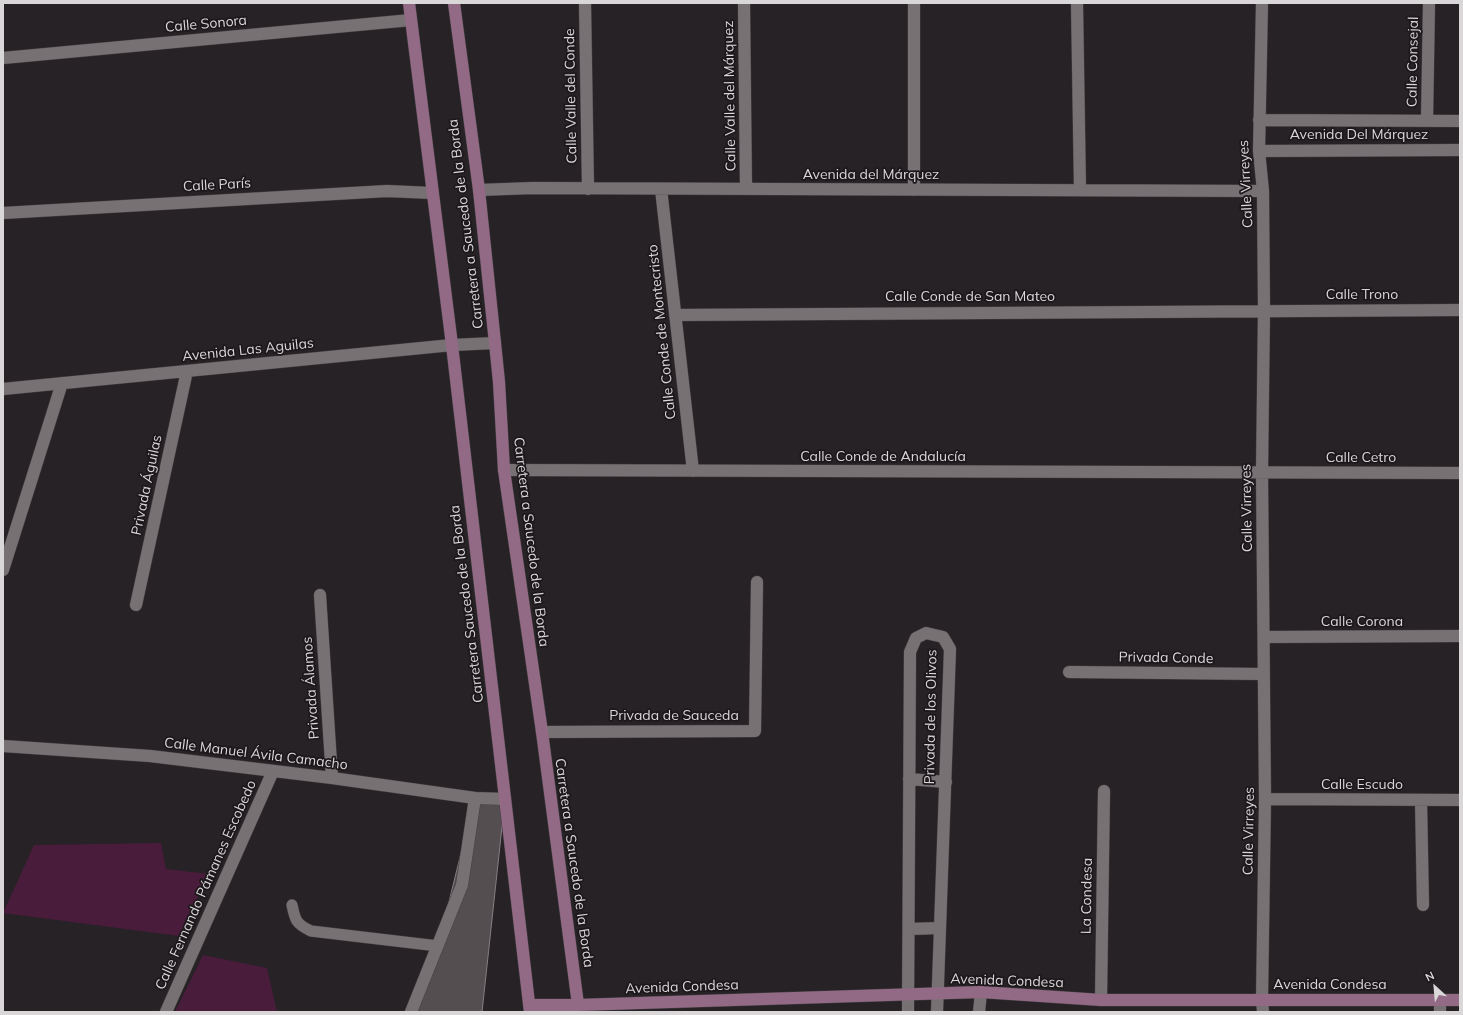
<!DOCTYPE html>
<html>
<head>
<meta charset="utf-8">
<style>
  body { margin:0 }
  #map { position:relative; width:1463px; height:1015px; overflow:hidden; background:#272225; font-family:Mulish,sans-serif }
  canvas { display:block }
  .frame { position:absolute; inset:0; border:4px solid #dad7d9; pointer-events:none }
  .north { position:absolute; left:1415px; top:967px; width:40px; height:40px; -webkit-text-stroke:3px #1d181b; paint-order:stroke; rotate:334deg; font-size:11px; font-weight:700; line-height:16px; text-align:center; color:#dad7d9 }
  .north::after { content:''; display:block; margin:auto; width:14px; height:18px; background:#dad7d9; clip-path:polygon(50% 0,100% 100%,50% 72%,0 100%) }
</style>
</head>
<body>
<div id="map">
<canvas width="1463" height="1015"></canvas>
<div class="frame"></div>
<div class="north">N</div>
</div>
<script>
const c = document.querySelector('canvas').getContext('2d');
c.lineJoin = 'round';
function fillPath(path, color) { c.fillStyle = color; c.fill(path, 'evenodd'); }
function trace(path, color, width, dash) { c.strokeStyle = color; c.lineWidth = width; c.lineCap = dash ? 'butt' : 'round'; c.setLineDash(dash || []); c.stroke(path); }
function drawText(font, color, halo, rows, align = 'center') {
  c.font = font + ' Mulish,sans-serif'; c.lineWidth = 3.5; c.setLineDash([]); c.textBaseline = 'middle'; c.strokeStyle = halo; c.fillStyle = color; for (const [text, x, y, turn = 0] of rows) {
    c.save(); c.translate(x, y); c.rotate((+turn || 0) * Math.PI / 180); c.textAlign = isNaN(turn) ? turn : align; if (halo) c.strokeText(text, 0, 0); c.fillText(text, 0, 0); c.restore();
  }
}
fillPath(new Path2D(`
  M161 843 166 869 209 874 179 936 3 913 34 845Z
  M203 955 267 968 277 1012H175Z`), '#491c3b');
const building = new Path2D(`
  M475 798 505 799 482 1012H411L438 946Z`);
fillPath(building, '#544e51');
trace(building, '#857e82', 1);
const lane = new Path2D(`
  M292 905C295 920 296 924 311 931L438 946`);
const street = new Path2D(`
  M585 3 588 189
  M744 3 746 189
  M914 3V190
  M1077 3 1080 190
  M1262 3 1259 151 1263 191 1264 310 1262 473 1265 799 1262 1000 1263 1012
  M3 58 411 20
  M1259 120 1460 121
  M1427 121 1429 3
  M1259 151 1460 150
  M661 189 693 471
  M479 190 533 188 1263 191
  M3 213 387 191 432 193
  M675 315 1460 310
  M3 389 452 345 495 343
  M504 470 1460 473
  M3 570 62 383
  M320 595 332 778
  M136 605 187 371
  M1264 637 1460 636
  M1069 672 1263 674
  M542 732 755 731 757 582
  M3 746 150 756 332 778 475 798 505 799
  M909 779 946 782
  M1265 799 1460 800
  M1421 800 1423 905
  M909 929 940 928
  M1101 1000 1104 791
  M166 1012 273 771
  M411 1012 462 885 475 798
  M908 1012 910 652 916 638 926 633 943 637 950 649 937 1012
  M979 1012 981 992
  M1440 1012V999`);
const secondary = new Path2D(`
  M409 3 452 345 530 1012
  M454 3 479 190 495 343 499 382 504 470 542 732 579 1012
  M529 1005H578L981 992 1101 1000H1460`);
trace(lane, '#454043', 12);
trace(street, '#454043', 13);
trace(secondary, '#454043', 13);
trace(lane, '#777174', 11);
trace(street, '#777174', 12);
trace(secondary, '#936a86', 12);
drawText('14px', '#dad7d9', '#1d181b', [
  ["Calle Sonora",206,24,-5],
  ["Calle Consejal",1413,62,-89],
  ["Calle Valle del Conde",571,96,-91],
  ["Calle Valle del Márquez",730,96,-91],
  ["Avenida Del Márquez",1359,135],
  ["Avenida del Márquez",871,175],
  ["Calle Virreyes",1246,184,-93],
  ["Calle París",217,185,-3],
  ["Carretera a Saucedo de la Borda",466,224,-97],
  ["Calle Trono",1362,295],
  ["Calle Conde de San Mateo",970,297],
  ["Calle Conde de Montecristo",662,332,-96],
  ["Avenida Las Aguilas",248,350,-6],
  ["Calle Conde de Andalucía",883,457],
  ["Calle Cetro",1361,458],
  ["Privada Águilas",147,485,-78],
  ["Calle Virreyes",1247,508,-91],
  ["Carretera a Saucedo de la Borda",531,542,83],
  ["Carretera Saucedo de la Borda",467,604,-97],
  ["Calle Corona",1362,622],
  ["Privada Conde",1166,658,1],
  ["Privada Álamos",311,688,-94],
  ["Privada de Sauceda",674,716],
  ["Privada de los Olivos",931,717,-89],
  ["Calle Manuel Ávila Camacho",256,754,7],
  ["Calle Escudo",1362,785],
  ["Calle Virreyes",1249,831,-89],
  ["Carretera a Saucedo de la Borda",574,863,82],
  ["Calle Fernando Pámanes Escobedo",206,885,-66],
  ["La Condesa",1087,896,-89],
  ["Avenida Condesa",1007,981,2],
  ["Avenida Condesa",1330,985],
  ["Avenida Condesa",682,987,-2]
]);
</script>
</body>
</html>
